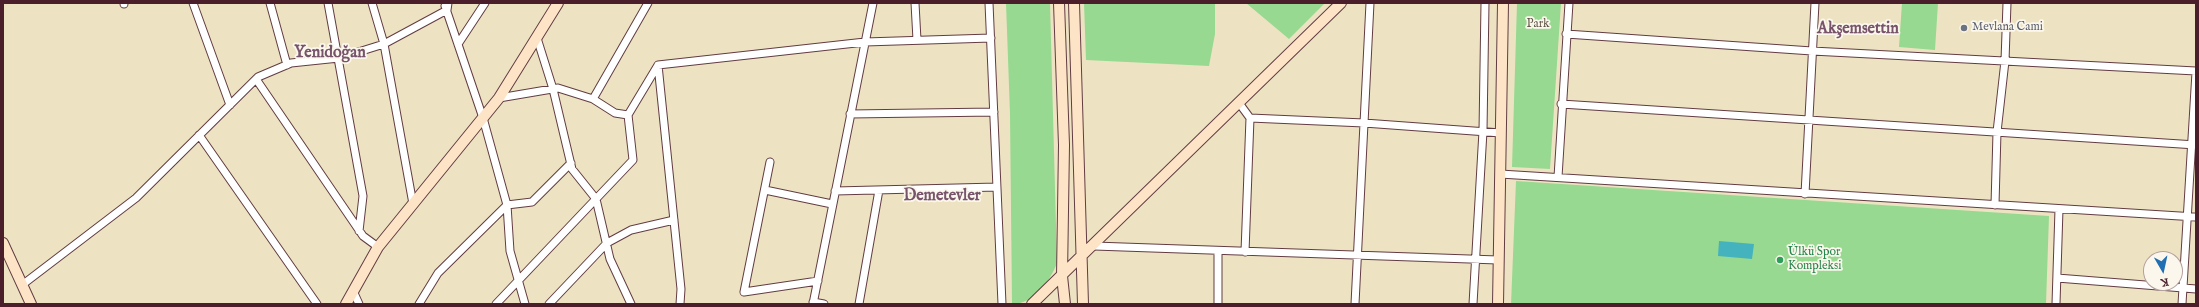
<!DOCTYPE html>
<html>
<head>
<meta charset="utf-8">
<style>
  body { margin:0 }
  #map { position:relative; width:2199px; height:307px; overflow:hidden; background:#ede3c3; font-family:"IM FELL English",serif }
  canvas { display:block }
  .frame { position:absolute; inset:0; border:4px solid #4a1f2b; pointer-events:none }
  .north { position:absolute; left:2143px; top:251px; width:40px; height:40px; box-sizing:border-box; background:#fbf7ec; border:1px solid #b4a19f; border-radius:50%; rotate:171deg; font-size:11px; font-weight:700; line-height:16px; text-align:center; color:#4a1f2b }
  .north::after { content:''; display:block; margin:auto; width:14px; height:18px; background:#1f6fb2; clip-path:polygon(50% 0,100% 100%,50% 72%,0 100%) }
</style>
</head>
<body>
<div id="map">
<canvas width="2199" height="307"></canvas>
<div class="frame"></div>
<div class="north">K</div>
</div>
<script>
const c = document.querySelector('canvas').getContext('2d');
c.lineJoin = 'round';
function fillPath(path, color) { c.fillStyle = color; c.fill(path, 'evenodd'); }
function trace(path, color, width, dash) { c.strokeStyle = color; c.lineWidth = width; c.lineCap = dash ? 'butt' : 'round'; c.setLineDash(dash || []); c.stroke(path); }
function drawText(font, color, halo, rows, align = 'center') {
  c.font = font + ' "IM FELL English",serif'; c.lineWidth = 3.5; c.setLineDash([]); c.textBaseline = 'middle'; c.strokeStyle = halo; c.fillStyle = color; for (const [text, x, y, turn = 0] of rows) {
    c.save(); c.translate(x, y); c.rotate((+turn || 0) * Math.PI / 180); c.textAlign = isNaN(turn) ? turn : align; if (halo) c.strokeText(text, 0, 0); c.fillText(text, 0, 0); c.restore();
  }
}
fillPath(new Path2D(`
  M1006 3H1050L1057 263C1050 281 1034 304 1012 304L1010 114Z
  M1084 3H1215V34L1209 66 1086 60Z
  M1246 3H1325L1289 39Z
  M1517 3H1561L1550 169 1512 167Z
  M1902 3H1938L1935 50 1899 47Z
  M1516 181 2049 216 2046 304H1511Z`), '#97d990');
fillPath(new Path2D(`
  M1719 241 1754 244 1752 259 1718 256Z`), '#44b3be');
const street = new Path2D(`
  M193 3 230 105
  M270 3 287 65
  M328 3 363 196 359 231
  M372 3 384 44 413 204
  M915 3 917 40
  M989 3 1002 304
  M124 4V3
  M445 6 483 118 507 205 510 251 525 304
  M1566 34 1812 51 2196 71
  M537 38 553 89 572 169 596 199 610 259 631 304
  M458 44 485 3
  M658 65 681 289 680 304
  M256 79 363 236 378 247
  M499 98 558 88 593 99 615 113 628 115 658 65 865 42 991 38
  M593 99 648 3
  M1239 103 1250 118 1245 252
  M1561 104 2196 145
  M850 114 994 112
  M1250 118 1364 123 1501 133
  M199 135 317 304
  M770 162 744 292 818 281
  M1500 174 2196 217
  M1558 177 1569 3
  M765 190 832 204
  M835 191 997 187
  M1805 194 1815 3
  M1995 205 1997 132 2005 61 2007 3
  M1094 246 1498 260
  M1218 251V304
  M2057 278 2196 289
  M22 285 136 198 258 77 291 63 339 58 384 44 447 10 448 3
  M354 293 359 304
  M813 302 824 304
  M419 304 438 273 507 205 532 202 571 163
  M496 304 633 160 628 115
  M549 304 607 243 631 230 674 220
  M813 304 873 3
  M859 304 879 190
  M1355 304 1370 3
  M1473 304 1483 131 1485 3
  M2056 304 2059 209
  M2182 304 2196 72`);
const secondary = new Path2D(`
  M1059 3 1064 145 1062 276 1065 304
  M1074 3 1083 304
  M3 243 31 304
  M346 304 378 247 499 98 558 3
  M1032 304 1341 3
  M1498 304 1503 3`);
trace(street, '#623c42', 9);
trace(secondary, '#623c42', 12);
trace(street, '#fff', 7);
trace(secondary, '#fee4c6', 10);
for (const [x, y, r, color] of [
  [1964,28,4,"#6b7280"],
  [1780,260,4,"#2e9e5b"]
]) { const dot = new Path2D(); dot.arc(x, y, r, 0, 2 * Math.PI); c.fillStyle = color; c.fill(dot); trace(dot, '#fbf7ec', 1.5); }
drawText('12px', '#615749', '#fbf7ec', [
  ["Park",1538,25]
]);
drawText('12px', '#5b616d', '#fbf7ec', [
  ["Mevlana Cami",1972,28]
], 'left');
drawText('12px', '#27864d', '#fbf7ec', [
  ["Ülkü Spor",1788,253],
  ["Kompleksi",1788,267]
], 'left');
drawText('bold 16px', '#77546b', '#fbf7ec', [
  ["Akşemsettin",1858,30],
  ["Yenidoğan",330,54],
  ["Demetevler",942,197]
]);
</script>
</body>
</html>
